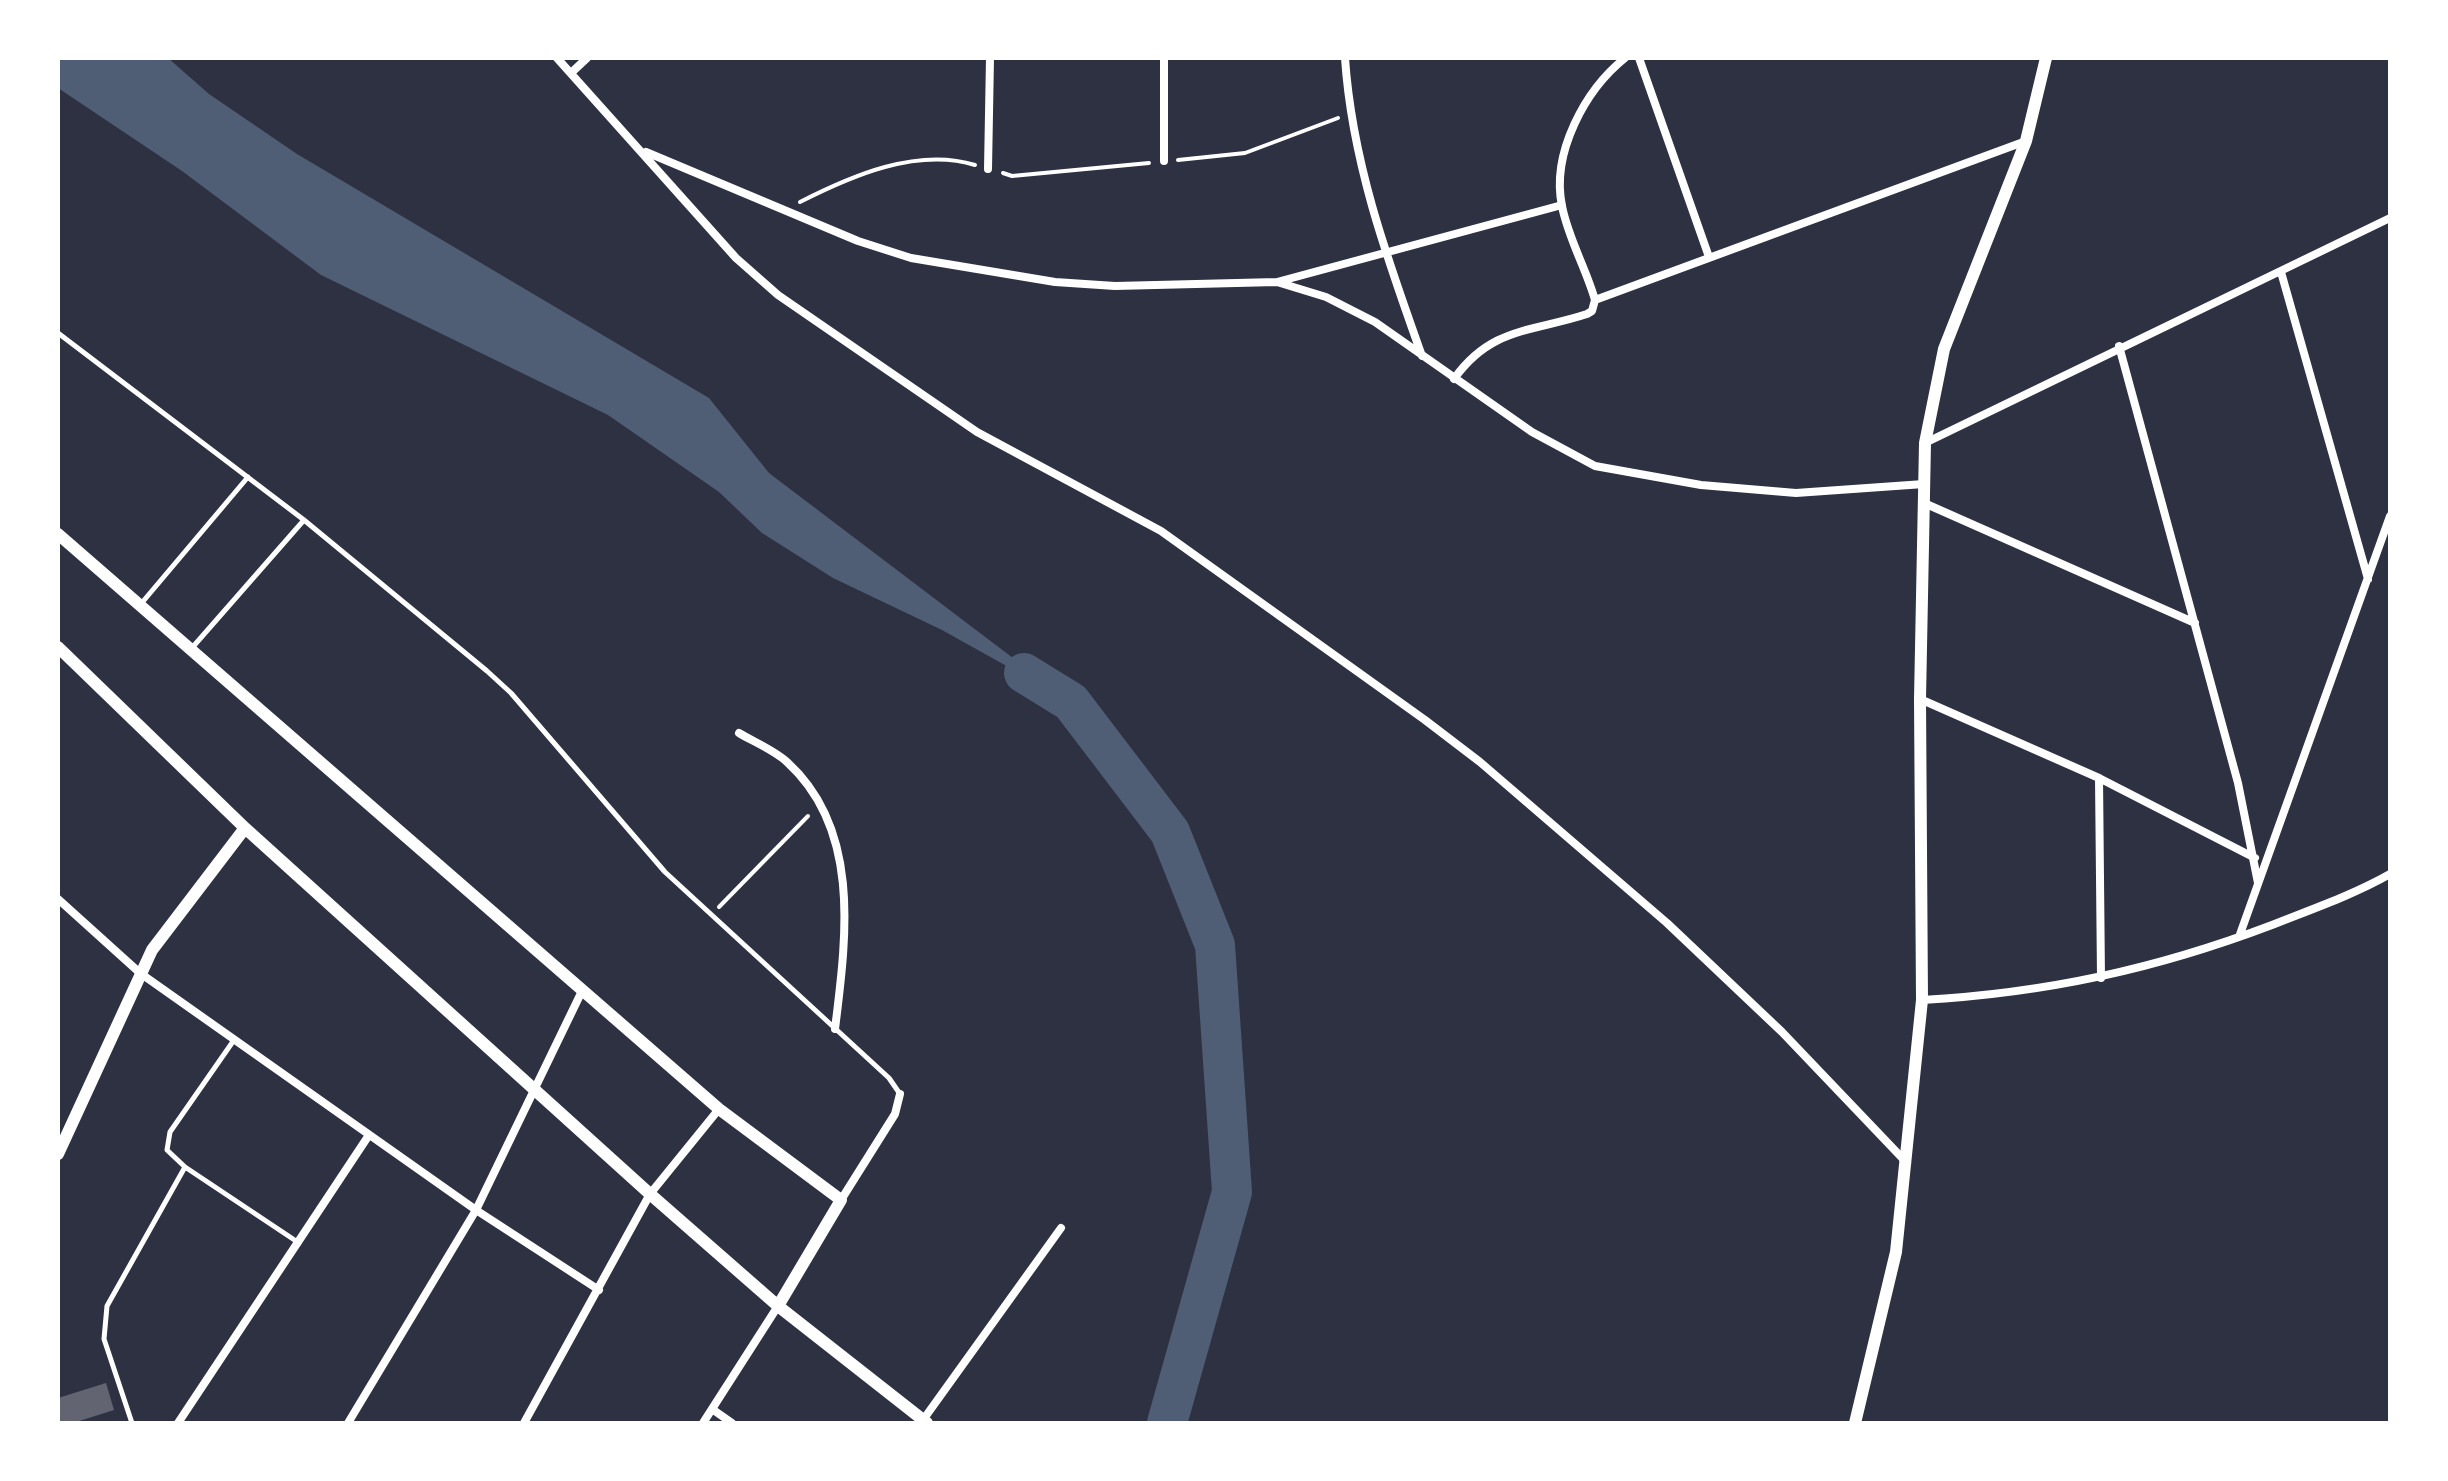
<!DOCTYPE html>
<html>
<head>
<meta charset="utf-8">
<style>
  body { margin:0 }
  #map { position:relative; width:2448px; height:1481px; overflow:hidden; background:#2d3142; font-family:"Open Sans",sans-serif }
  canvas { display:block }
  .frame { position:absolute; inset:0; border:60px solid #fff; pointer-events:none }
</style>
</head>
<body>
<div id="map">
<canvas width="2448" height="1481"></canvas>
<div class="frame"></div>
</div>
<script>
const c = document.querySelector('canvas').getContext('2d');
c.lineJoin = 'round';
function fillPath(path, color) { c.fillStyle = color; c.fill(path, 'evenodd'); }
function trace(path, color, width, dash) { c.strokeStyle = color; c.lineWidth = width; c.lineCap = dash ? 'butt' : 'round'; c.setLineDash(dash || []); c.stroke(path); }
fillPath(new Path2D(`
  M58 58H168L209 94 297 154 709 398 769 473 1071 702 942 630 833 578 762 533 719 492 608 415 321 275 182 171 58 88Z`), '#4f5d75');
trace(new Path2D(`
  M1024 673 1071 702 1170 832 1215 945 1232 1192 1167 1423`), '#4f5d75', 40);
fillPath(new Path2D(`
  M106 1383 114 1410 73 1423H58V1398Z`), '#626471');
trace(new Path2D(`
  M1178 160 1245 153 1338 118
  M1003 173 1012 176 1149 163
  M800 202C851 176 917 147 975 165
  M719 907 808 816`), '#fff', 4);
trace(new Path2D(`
  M58 333 304 520 487 671 511 693 665 872 889 1078 900 1094
  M140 605 248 477
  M191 649 304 520
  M234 1040 170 1132 167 1150 185 1167 299 1243
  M132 1423 104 1339 107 1306 185 1167`), '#fff', 5);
trace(new Path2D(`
  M557 58 736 258 778 295 977 432 1161 531 1425 720 1480 762 1667 923 1782 1032 1907 1163
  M1345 58C1352 162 1387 258 1422 356
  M1639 58 1709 257
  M571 73 587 58
  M646 152 858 241 911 258 1055 282 1115 286 1277 282 1326 297 1375 322 1532 432 1595 466 1701 485 1796 493 1924 484
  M1164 161V58
  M988 169 990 58
  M2281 272 2368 579
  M1277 282 1562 205
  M1595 300 2026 141
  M1595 300C1586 268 1568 238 1562 206 1551 153 1585 90 1625 58
  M2119 346 2238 783 2258 883
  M1454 379C1491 327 1532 332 1587 314L1592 311 1595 300
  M1925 443 2390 218
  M1924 503 2195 623
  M1920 699 2099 778 2255 858
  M739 733C754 742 774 750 787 762 862 830 846 939 835 1029
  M2099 778 2101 978
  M58 899 140 973 476 1210 599 1290
  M2239 937 2390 516
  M1922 1000C2046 993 2156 969 2272 925 2312 909 2353 895 2390 874
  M841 1200 895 1114 900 1094
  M712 1409 732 1423
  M923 1420 1061 1228
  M178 1423 369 1135
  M348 1423 476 1210 582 991
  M524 1423 650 1194 719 1109
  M703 1423 778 1306`), '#fff', 8);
trace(new Path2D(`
  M58 534 719 1109 841 1200 778 1306
  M58 647 245 828 650 1194 778 1306 927 1423
  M58 1154 152 950 245 828
  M1855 1423 1896 1252 1922 1000 1920 699 1925 443 1944 349 2026 141 2046 58`), '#fff', 12);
</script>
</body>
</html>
